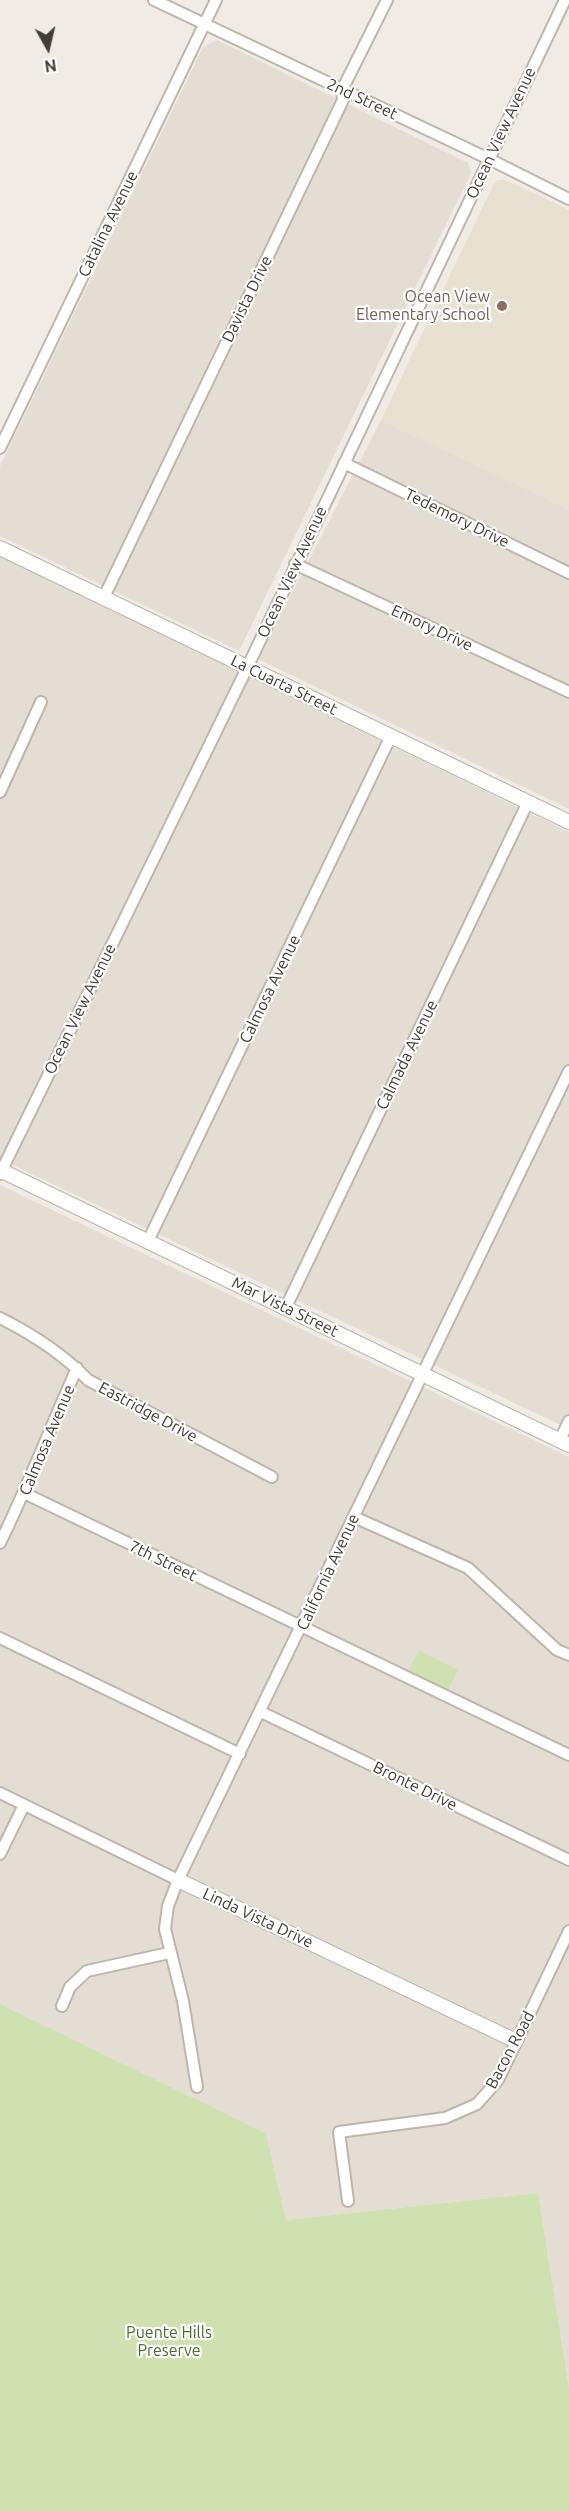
<!DOCTYPE html>
<html>
<head>
<meta charset="utf-8">
<style>
  body { margin:0 }
  #map { position:relative; width:569px; height:2511px; overflow:hidden; background:#f0ece5; font-family:Ubuntu,sans-serif }
  canvas { display:block }
  .north { position:absolute; left:18px; top:18px; width:60px; height:60px; -webkit-text-stroke:4px #fff; paint-order:stroke; rotate:172deg; font-size:16px; font-weight:700; line-height:24px; text-align:center; color:#423c35 }
  .north::after { content:''; display:block; margin:auto; width:21px; height:27px; background:#423c35; clip-path:polygon(50% 0,100% 100%,50% 72%,0 100%) }
</style>
</head>
<body>
<div id="map">
<canvas width="569" height="2511"></canvas>
<div class="north">N</div>
</div>
<script>
const c = document.querySelector('canvas').getContext('2d');
c.lineJoin = 'round';
function fillPath(path, color) { c.fillStyle = color; c.fill(path, 'evenodd'); }
function trace(path, color, width, dash) { c.strokeStyle = color; c.lineWidth = width; c.lineCap = dash ? 'butt' : 'round'; c.setLineDash(dash || []); c.stroke(path); }
function drawText(font, color, halo, rows, align = 'center') {
  c.font = font + ' Ubuntu,sans-serif'; c.lineWidth = 4.5; c.setLineDash([]); c.textBaseline = 'middle'; c.strokeStyle = halo; c.fillStyle = color; for (const [text, x, y, turn = 0] of rows) {
    c.save(); c.translate(x, y); c.rotate((+turn || 0) * Math.PI / 180); c.textAlign = isNaN(turn) ? turn : align; if (halo) c.strokeText(text, 0, 0); c.fillText(text, 0, 0); c.restore();
  }
}
fillPath(new Path2D(`
  M217 40 468 163 471 173 239 651 0 536V466L203 47Z
  M381 420 569 509V809L258 659Z
  M0 556 569 832V1429L0 1159Z
  M0 1185 569 1457V2387L538 2193 286 2220 266 2133 0 2004Z`), '#e4ddd4');
fillPath(new Path2D(`
  M498 180H506L569 210V509L381 420 494 183Z`), '#e8e0d0');
fillPath(new Path2D(`
  M419 1650 458 1670 448 1691 408 1672Z
  M0 2004 266 2133 286 2220 538 2193 569 2387V2511H0Z`), '#d0e1b1');
const minor = new Path2D(`
  M154 0 489 159 569 199
  M0 448 216 0
  M344 463 569 573
  M295 564 569 692
  M104 597 343 100 342 90 387 0
  M0 792 41 702
  M0 1174 247 668 565 0
  M148 1241 391 736
  M286 1307 528 802
  M0 1318C32 1334 63 1354 88 1380L272 1477
  M560 1440 569 1421
  M24 1493 569 1755
  M354 1517 468 1568 557 1650 569 1655
  M0 1543C28 1486 51 1426 77 1368
  M0 1638 240 1754
  M261 1712 569 1860
  M0 1793 178 1880
  M0 1854 24 1805
  M62 2006 70 1987 87 1971 169 1953
  M197 2087 183 2001 165 1929 168 1906 178 1880 569 1071
  M348 2201 339 2132 445 2118 477 2104 498 2080 569 1931`);
const tertiary = new Path2D(`
  M0 548 569 822
  M0 1170 569 1445
  M178 1880 516 2041`);
trace(minor, '#beb6ac', 14);
trace(tertiary, '#beb6ac', 16);
trace(minor, '#fff', 10);
trace(tertiary, '#fff', 14);
for (const [x, y, r, color] of [
  [502,306,6,"#8d6e63"]
]) { const dot = new Path2D(); dot.arc(x, y, r, 0, 2 * Math.PI); c.fillStyle = color; c.fill(dot); trace(dot, '#fff', 2); }
drawText('16px', '#423c35', '#fff', [
  ["2nd Street",362,99,25],
  ["Ocean View Avenue",501,133,-65],
  ["Catalina Avenue",108,224,-64],
  ["Davista Drive",247,299,-64],
  ["Tedemory Drive",457,518,26],
  ["Ocean View Avenue",292,572,-65],
  ["Emory Drive",432,628,25],
  ["La Cuarta Street",284,685,26],
  ["Calmosa Avenue",270,989,-64],
  ["Ocean View Avenue",80,1009,-64],
  ["Calmada Avenue",407,1055,-64],
  ["Mar Vista Street",285,1307,26],
  ["Eastridge Drive",148,1412,28],
  ["Calmosa Avenue",47,1440,-67],
  ["7th Street",163,1561,26],
  ["California Avenue",328,1572,-65],
  ["Bronte Drive",415,1786,26],
  ["Linda Vista Drive",258,1918,25],
  ["Bacon Road",510,2050,-62]
]);
drawText('16px', '#785e54', '#fff', [
  ["Ocean View",490,297],
  ["Elementary School",490,315]
], 'right');
drawText('16px', '#4c6d2f', '#fff', [
  ["Puente Hills",169,2333],
  ["Preserve",169,2351]
]);
</script>
</body>
</html>
